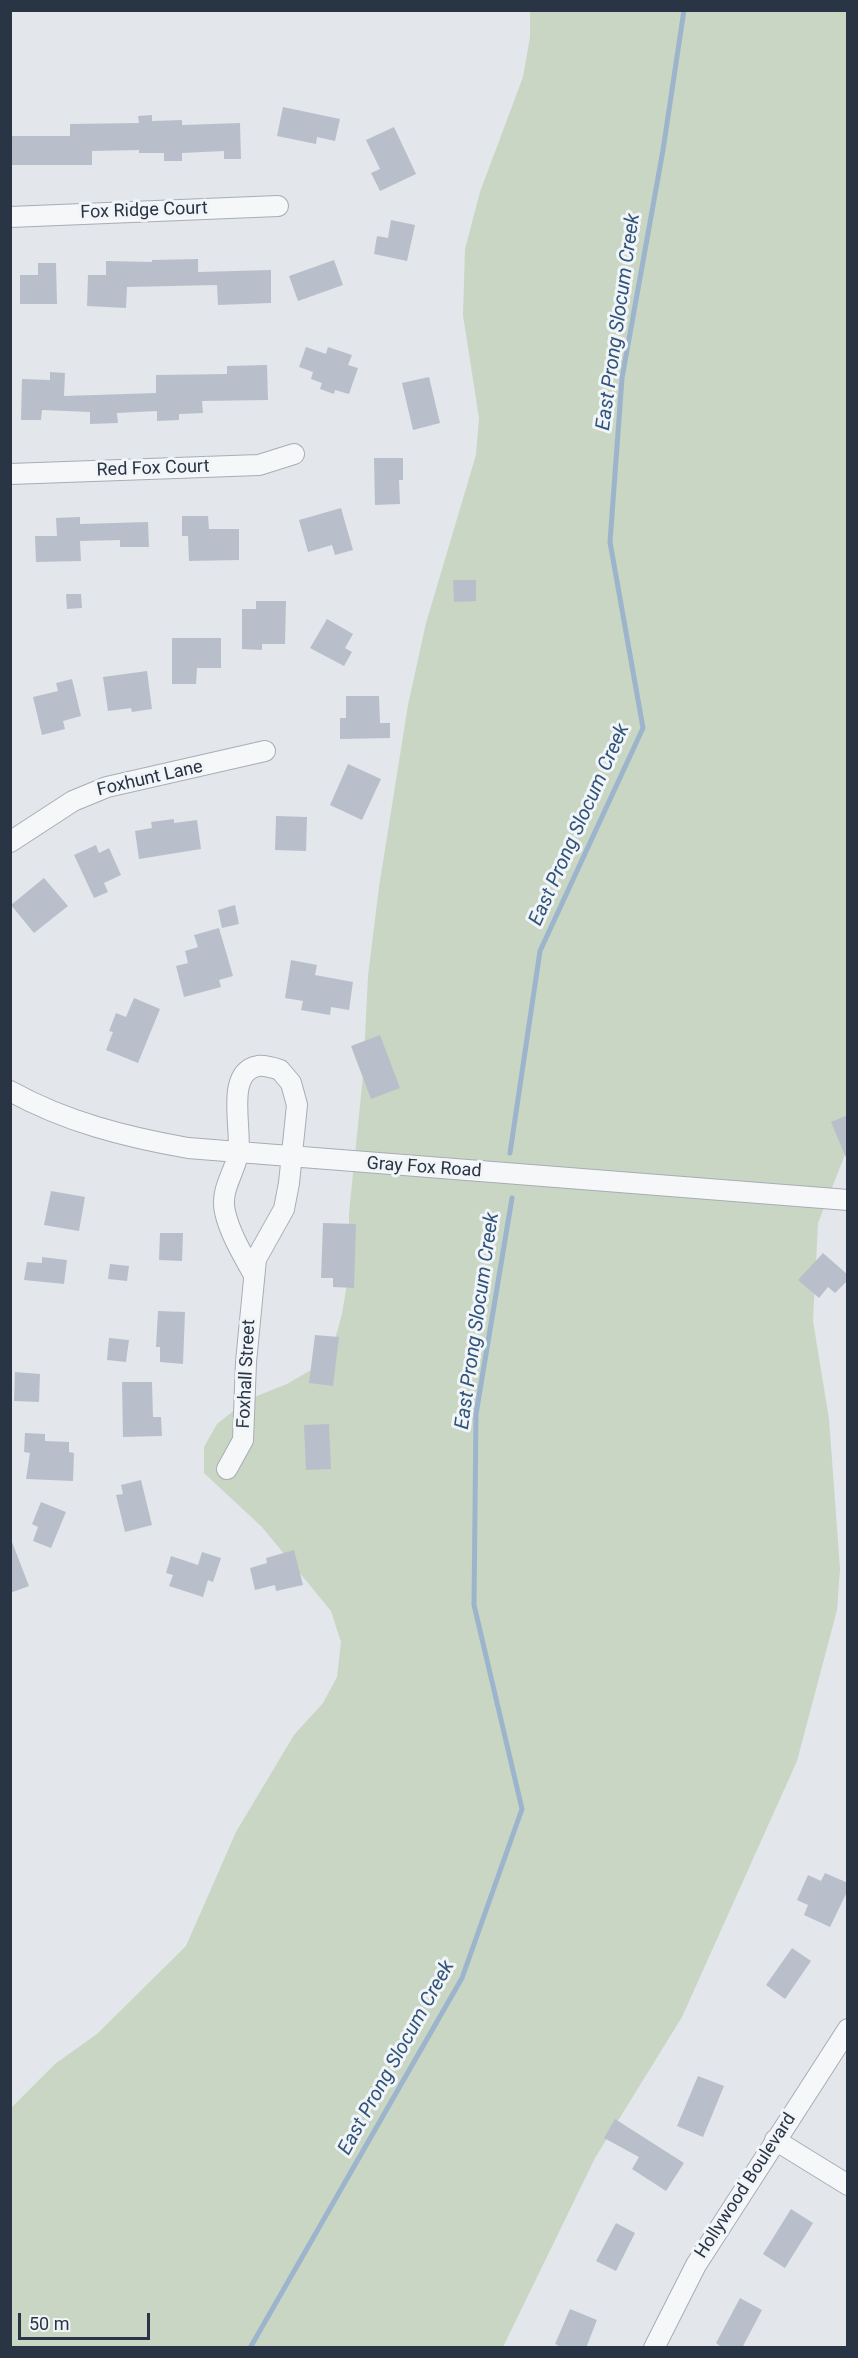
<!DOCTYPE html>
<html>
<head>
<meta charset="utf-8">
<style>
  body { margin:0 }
  #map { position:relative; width:858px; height:2358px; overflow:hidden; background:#e3e6eb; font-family:Roboto,sans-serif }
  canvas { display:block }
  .frame { position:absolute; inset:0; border:12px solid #293445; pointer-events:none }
  .scale { position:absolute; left:18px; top:2313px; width:132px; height:27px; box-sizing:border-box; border:3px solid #293445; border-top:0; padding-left:8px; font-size:18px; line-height:21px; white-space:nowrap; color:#293445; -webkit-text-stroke:4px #f2f5f8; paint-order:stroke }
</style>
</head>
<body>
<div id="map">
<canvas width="858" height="2358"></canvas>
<div class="frame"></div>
<div class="scale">50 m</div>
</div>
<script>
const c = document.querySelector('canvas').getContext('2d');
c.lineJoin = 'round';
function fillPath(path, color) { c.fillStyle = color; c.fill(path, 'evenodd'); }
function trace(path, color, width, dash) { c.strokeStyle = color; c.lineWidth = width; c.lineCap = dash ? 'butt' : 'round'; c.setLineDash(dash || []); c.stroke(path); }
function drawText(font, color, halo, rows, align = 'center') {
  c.font = font + ' Roboto,sans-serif'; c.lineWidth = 6; c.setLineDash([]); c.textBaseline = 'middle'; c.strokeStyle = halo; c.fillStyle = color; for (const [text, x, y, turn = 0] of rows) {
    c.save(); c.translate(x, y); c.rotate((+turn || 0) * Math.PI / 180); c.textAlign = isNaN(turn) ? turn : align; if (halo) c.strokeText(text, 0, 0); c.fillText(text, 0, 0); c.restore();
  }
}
fillPath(new Path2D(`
  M530 11H847L848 1147 818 1223 813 1321 829 1419 840 1569 837 1610 797 1761 682 2017 595 2158 503 2347 11 2348V2108L55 2064 97 2034 186 1946 236 1832 294 1735 323 1703 337 1677 341 1642 331 1611 262 1527 204 1473V1447L217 1424 247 1400 287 1384 316 1367 334 1343 342 1314 349 1272V1213L363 1076 368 976 379 887 408 705 426 623 476 455 479 418 463 315 465 249 480 192 523 77 530 37Z`), '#c8d6c3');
trace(new Path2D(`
  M510 1153 540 951 643 728 610 542 622 378 663 150 684 10
  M250 2348 462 1978 522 1809 474 1605 476 1414 512 1198`), '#9cb5cd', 5);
fillPath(new Path2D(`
  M283 107 340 119 335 141 317 137 316 144 277 136Z
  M152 115V121L182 120V125L240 123 241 159H224V151L182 153V161H164V153H139V150L92 151V165H10V136H70V124L139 123 138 116Z
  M394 127 416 174 380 191 371 173 380 169 366 140Z
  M391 220 415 225 407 261 374 254 377 236 388 238Z
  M198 259V272L271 270V303L218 305 217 285 127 287 126 308 87 306 88 275H106V261L152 262V260Z
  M334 260 343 285 298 301 289 276Z
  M38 263H56L57 304H20V275H38Z
  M306 347 326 354 328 347 352 355 348 365 358 368 349 394 335 390 334 394 320 389 322 383 311 379 313 372 299 367Z
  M267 365 268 400 202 401 203 413 179 414V420L157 421V411L117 413 118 423 90 424V412L42 410 41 420H21L22 379 50 380V372L65 373 64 396 156 393V375L227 374V366Z
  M429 377 440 423 413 430 402 383Z
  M374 458H403V480H399L400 504 375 505Z
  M341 508 353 550 335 555 332 545 308 552 299 520Z
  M182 516H208L209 529H239V560L189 561 188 536H182Z
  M80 517V524L148 522 149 547H120V540L80 541 81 561 36 562 35 536H57L56 518Z
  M453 580H476V601L454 602Z
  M66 594H81L82 608 67 609Z
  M256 601H286L285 644H262V650L242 649V609H256Z
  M327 619 353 634 345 648 352 652 344 666 310 648Z
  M172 638H221V668H197L196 684H172Z
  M147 671 152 709 132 712 131 708 108 711 103 677Z
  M72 679 81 716 63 721 65 729 42 735 33 697 58 691 56 683Z
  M346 696H379L380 723H390V738L340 739V718H346Z
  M348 764 381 779 362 820 330 805Z
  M276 816 307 817 306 851 275 850Z
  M174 819V823L197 820 201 849 139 859 135 831 152 828 151 822Z
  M96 845 99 853 109 848 121 875 104 883 108 892 94 898 74 855Z
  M44 878 68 906 34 933 11 905Z
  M235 905 239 924 222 928 218 910Z
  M219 928 233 976 219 980 221 987 184 997 176 966 188 963 185 951 198 947 194 935Z
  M291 960 317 965 315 975 353 982 349 1010 331 1007 330 1015 301 1010 303 1001 285 998Z
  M134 998 160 1009 138 1063 106 1050 113 1032 109 1031 116 1013 126 1017Z
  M380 1035 400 1088 371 1099 351 1046Z
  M848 1115V1160H847L831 1122Z
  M51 1191 85 1197 79 1231 44 1225Z
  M323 1223 356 1224 354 1288 333 1287V1278H321Z
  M160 1233H183L182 1261 159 1260Z
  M823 1253 848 1275V1280L835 1293 828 1287 819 1298 798 1280Z
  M42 1257 67 1260 64 1284 24 1280 27 1262 42 1263Z
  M110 1264 129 1266 127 1281 108 1279Z
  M158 1311 185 1312 183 1364 160 1362V1347H156Z
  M315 1335 339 1337 333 1386 309 1383Z
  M109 1338 129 1340 126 1362 107 1360Z
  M15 1372 40 1374 39 1402 14 1401Z
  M122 1382H152L153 1417H161L162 1436 123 1437Z
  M329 1424 331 1469 306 1470 304 1425Z
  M25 1433 45 1434V1441L69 1442V1452L74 1453 73 1481 26 1479 30 1453 24 1452Z
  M141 1480 152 1525 125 1532 116 1495 123 1494 121 1485Z
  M41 1502 66 1512 51 1548 33 1541 38 1527 32 1524Z
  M12 1542 29 1586 10 1593V1543Z
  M294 1550 303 1585 276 1591 275 1585 255 1590 250 1568 267 1563 266 1558Z
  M202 1552 221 1558 213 1582 208 1580 203 1597 169 1586 173 1575 166 1573 171 1556 198 1565Z
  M825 1873 848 1883V1890L830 1927 804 1915 808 1905 797 1900 808 1875 821 1881Z
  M792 1948 811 1961 785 1999 766 1985Z
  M698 2076 724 2086 703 2137 677 2126Z
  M615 2119 684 2163 666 2191 632 2169 639 2157 604 2138Z
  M791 2209 813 2223 785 2268 763 2254Z
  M616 2223 635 2233 616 2271 596 2261Z
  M740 2298 762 2310 742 2348H723L716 2343Z
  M570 2309 597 2320 586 2348H563L555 2344Z`), '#b9bfca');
const street = new Path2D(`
  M10 217 278 206
  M10 474 259 465 294 454
  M10 842 73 801 107 787 265 751
  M10 1091C66 1122 126 1137 188 1148L848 1200
  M227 1469 243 1440 246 1362 256 1259 284 1209 289 1183 297 1105 291 1083 280 1070C274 1068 265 1065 258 1066 224 1072 243 1131 238 1154 234 1174 220 1190 225 1212 230 1234 243 1255 254 1275
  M775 2140 848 2185
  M654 2348 696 2265 848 2029`);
trace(street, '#a7adb6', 22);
trace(street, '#f6f7f9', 20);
drawText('18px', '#293445', '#f2f5f8', [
  ["Fox Ridge Court",144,211,-2],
  ["Red Fox Court",153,469,-2],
  ["Foxhunt Lane",150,779,-13],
  ["Gray Fox Road",424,1168,4],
  ["Foxhall Street",247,1374,-87],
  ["Hollywood Boulevard",746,2186,-57]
]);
drawText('italic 20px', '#31547b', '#f2f5f8', [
  ["East Prong Slocum Creek",619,322,-82],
  ["East Prong Slocum Creek",580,825,-66],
  ["East Prong Slocum Creek",478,1321,-82],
  ["East Prong Slocum Creek",397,2058,-61]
]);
</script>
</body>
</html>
